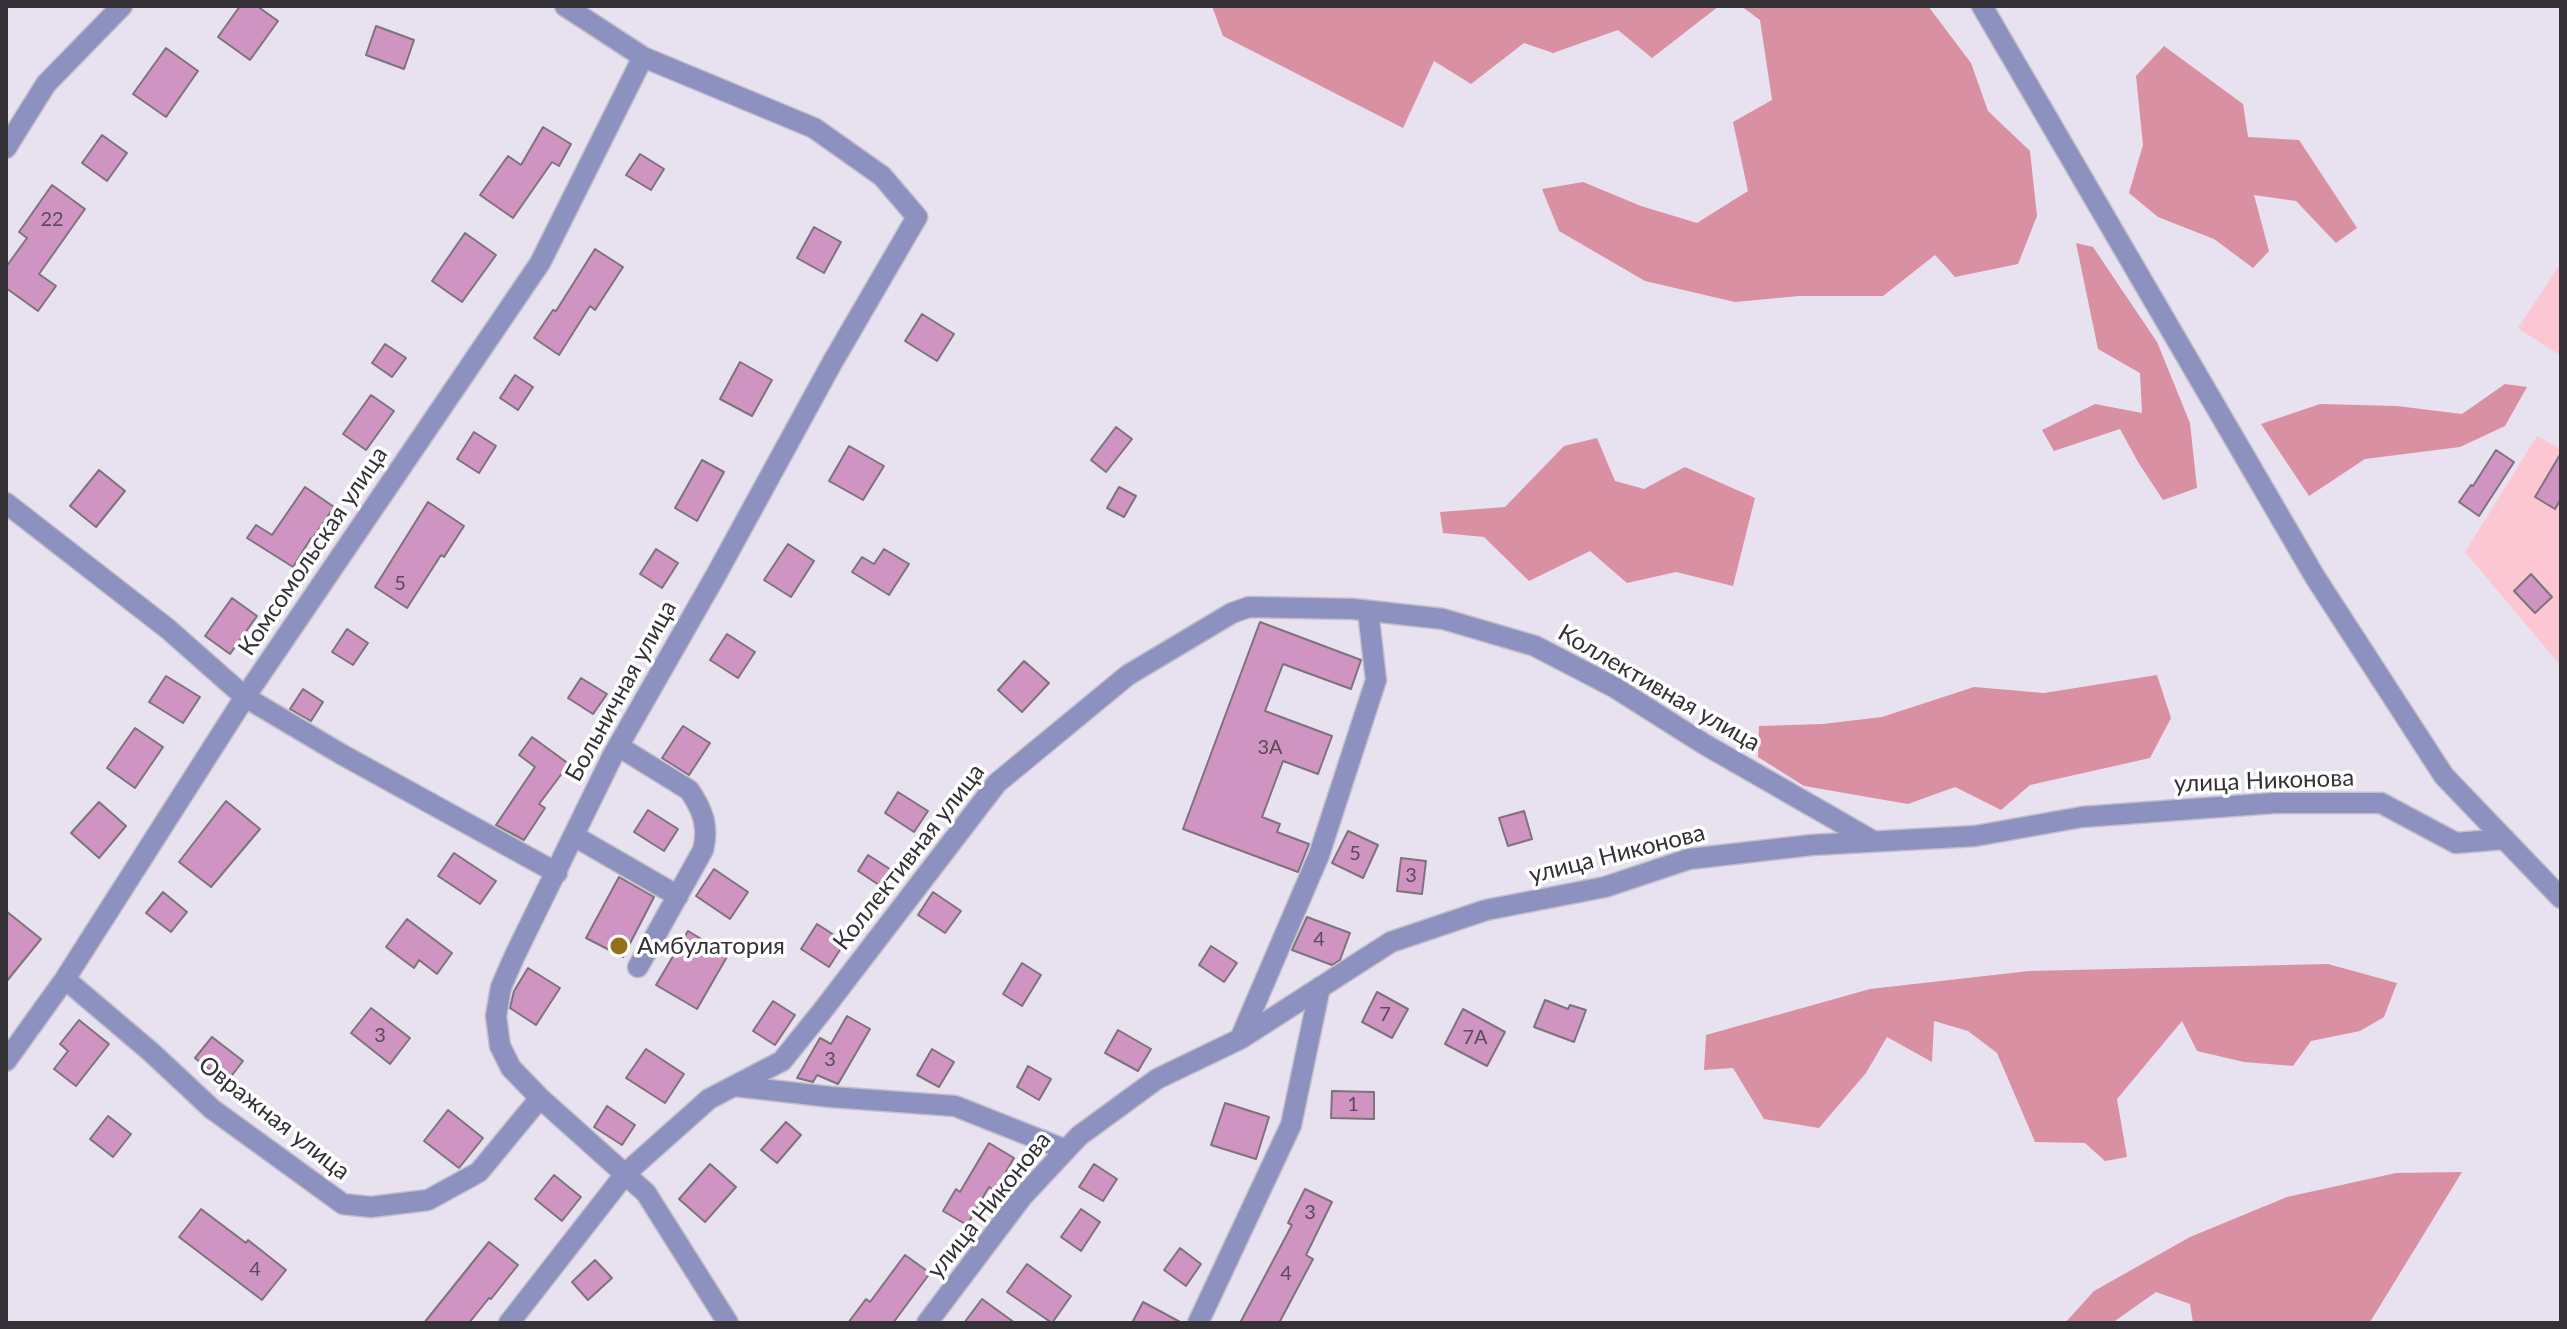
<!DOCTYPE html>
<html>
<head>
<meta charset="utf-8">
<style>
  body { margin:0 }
  #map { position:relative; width:2567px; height:1329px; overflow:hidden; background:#e8e1ef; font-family:Lato,sans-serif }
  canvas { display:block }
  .frame { position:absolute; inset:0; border:8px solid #353237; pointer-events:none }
</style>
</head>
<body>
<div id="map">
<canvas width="2567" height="1329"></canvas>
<div class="frame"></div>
</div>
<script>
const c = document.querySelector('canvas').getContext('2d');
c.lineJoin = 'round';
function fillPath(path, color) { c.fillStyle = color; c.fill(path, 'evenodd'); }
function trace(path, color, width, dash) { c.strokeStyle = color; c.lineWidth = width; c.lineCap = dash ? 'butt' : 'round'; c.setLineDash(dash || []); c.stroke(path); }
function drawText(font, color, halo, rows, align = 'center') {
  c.font = font + ' Lato,sans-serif'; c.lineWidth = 7; c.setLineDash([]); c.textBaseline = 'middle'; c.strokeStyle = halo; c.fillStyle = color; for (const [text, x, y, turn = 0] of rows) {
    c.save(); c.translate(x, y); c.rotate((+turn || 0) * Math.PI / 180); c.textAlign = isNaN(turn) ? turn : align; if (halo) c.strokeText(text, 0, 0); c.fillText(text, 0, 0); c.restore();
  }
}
fillPath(new Path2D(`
  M2561 263V356L2518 328Z
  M2537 436 2561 449V666L2465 552Z`), '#fdc6d3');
fillPath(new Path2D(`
  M1212 6H1719L1652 58 1618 30 1553 53 1524 43 1471 84 1434 61 1403 128 1223 36Z
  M1741 6H1928L1971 63 1988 111 2030 151 2037 216 2018 264 1955 277 1935 255 1883 296H1799L1735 302 1645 281 1559 231 1542 189 1583 182 1641 206 1697 223 1748 191 1733 122 1772 100 1760 20Z
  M2164 46 2243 104 2248 137 2299 140 2357 228 2336 243 2296 201 2254 195 2269 251 2253 268 2214 239 2158 217 2129 193 2143 145 2136 76Z
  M2076 243 2093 247 2157 342 2190 423 2197 488 2163 500 2138 462 2120 429 2054 451 2042 430 2095 404 2142 413 2140 373 2098 349Z
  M2505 384 2527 387 2505 426 2460 447 2365 459 2309 496 2261 424 2320 404 2397 406 2462 414Z
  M1597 438 1615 481 1644 489 1685 467 1755 498 1733 586 1676 572 1627 583 1590 551 1529 581 1484 537 1443 533 1440 512 1505 507 1564 446Z
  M2157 675 2171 718 2150 758 2030 785 2001 810 1955 787 1908 804 1804 786 1758 757 1759 726 1823 724 1882 717 1974 687 2044 693Z
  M2328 964 2397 983 2384 1017 2360 1031 2311 1041 2293 1066 2244 1062 2197 1051 2182 1021 2117 1099 2127 1157 2105 1161 2085 1143 2035 1142 1997 1053 1968 1031 1934 1021 1932 1062 1887 1037 1866 1073 1819 1128 1764 1119 1733 1068 1704 1070 1706 1035 1870 989 2029 971Z
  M2462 1172 2370 1322 2193 1323 2190 1304 2156 1292 2112 1323H2065L2094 1291 2190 1237 2287 1197 2396 1173Z`), '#da90a3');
const building = new Path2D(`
  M240 6H257L278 21 250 60 218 37Z
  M376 26 414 40 404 69 366 55Z
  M166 48 198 71 166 117 133 94Z
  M543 127 571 144 559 166 552 162 513 218 480 195 508 156 521 165Z
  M102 135 127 153 107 181 82 163Z
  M640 154 664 169 651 190 626 175Z
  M52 185 85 209 39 274 56 286 38 311 6 288V267L27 238 19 232Z
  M814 227 841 242 824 273 797 258Z
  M465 233 496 255 462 302 432 281Z
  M595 249 623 267 595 310 590 306 559 355 534 338 553 310 556 311Z
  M922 314 954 334 937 361 905 341Z
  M385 344 406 358 392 377 372 363Z
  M740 362 772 380 752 416 720 399Z
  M515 375 533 387 518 410 500 398Z
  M371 395 394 411 366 450 343 434Z
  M1116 427 1132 439 1106 472 1091 460Z
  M474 432 496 446 479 473 457 459Z
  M849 446 884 466 863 500 829 481Z
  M2496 450 2514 462 2479 516 2459 502 2471 485 2473 486Z
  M2561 453V499L2555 509 2535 497Z
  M702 460 724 472 697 521 675 508Z
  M99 470 125 491 96 527 70 506Z
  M305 487 334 507 312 539 311 538 293 567 247 538 256 525 272 535Z
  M1119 487 1136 496 1124 517 1107 508Z
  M428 502 464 526 444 557 441 555 407 608 375 587Z
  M788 544 814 561 791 597 764 580Z
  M656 549 678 563 662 588 640 574Z
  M884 549 909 564 889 595 852 572 862 557 874 564Z
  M2531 574 2552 597 2535 613 2514 591Z
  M232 598 257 616 230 654 205 636Z
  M1260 622 1361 660 1351 689 1283 664 1265 711 1332 736 1318 774 1283 761 1262 817 1280 824 1277 832 1309 844 1298 872 1183 829Z
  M347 629 368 643 353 665 332 652Z
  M727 634 755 652 738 678 710 660Z
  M1024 661 1049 683 1022 712 998 690Z
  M166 676 200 697 183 723 149 702Z
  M581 678 607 694 593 714 568 698Z
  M303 689 323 702 311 721 290 709Z
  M683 726 710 743 689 775 662 758Z
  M135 728 163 747 135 788 107 768Z
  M532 737 569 764 539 804 545 808 524 840 496 825 535 767 519 755Z
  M898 792 928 811 914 832 885 813Z
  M226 801 260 829 211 887 179 862Z
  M99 802 126 826 99 858 71 833Z
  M648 810 678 829 664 851 634 832Z
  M1524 811 1532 839 1508 846 1499 818Z
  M1348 831 1378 845 1363 878 1332 863Z
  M454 853 496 881 480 904 438 876Z
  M868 855 893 871 882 887 858 871Z
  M1401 858 1426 861 1422 894 1397 891Z
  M714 869 748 892 730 919 696 896Z
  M619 877 654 897 623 957 586 938Z
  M163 892 187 912 171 932 146 913Z
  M933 892 961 911 945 933 918 915Z
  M6 911 41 939 6 982Z
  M1307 917 1350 933 1340 960 1332 965 1292 950Z
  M407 919 452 953 437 974 419 960 414 968 386 947Z
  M817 924 845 942 829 967 801 949Z
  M688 931 728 955 697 1009 656 985Z
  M1211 946 1237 963 1224 982 1199 965Z
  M1022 963 1041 975 1022 1006 1003 994Z
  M528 968 560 988 536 1025 510 1008 514 991Z
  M1377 992 1408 1009 1392 1038 1362 1022Z
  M1545 1000 1568 1009 1570 1005 1586 1010 1574 1042 1534 1027Z
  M773 1001 795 1015 775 1045 753 1031Z
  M371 1008 410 1038 390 1064 351 1033Z
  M1463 1009 1505 1032 1487 1066 1445 1044Z
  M847 1016 870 1029 838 1084 817 1075 813 1082 797 1078 820 1038 831 1044Z
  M79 1020 109 1044 76 1086 54 1069 68 1051 60 1044Z
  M1118 1030 1151 1049 1138 1071 1105 1053Z
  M212 1037 243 1061 226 1083 195 1058Z
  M646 1049 684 1074 665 1103 626 1078Z
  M932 1049 954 1062 939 1087 917 1075Z
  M1028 1066 1051 1079 1039 1100 1017 1087Z
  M1332 1091 1374 1092V1119L1331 1118Z
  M1225 1103 1269 1117 1256 1159 1211 1145Z
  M607 1106 635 1125 622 1145 594 1127Z
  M448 1110 483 1138 459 1168 424 1141Z
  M108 1116 131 1134 113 1157 90 1139Z
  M786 1122 801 1135 777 1163 761 1150Z
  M989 1143 1014 1158 995 1191 989 1187 967 1225 943 1211 956 1189 960 1192Z
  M710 1164 736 1187 705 1222 679 1199Z
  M1094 1164 1117 1179 1103 1201 1079 1187Z
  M554 1175 581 1197 562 1221 535 1199Z
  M1305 1189 1332 1202 1306 1255 1313 1259 1279 1323H1240L1292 1225 1288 1223Z
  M201 1209 246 1243 248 1240 286 1270 262 1300 179 1237Z
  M1081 1209 1100 1222 1081 1251 1061 1237Z
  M489 1242 518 1265 491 1299 489 1298 469 1323H424Z
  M1180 1248 1201 1264 1186 1286 1164 1270Z
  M905 1255 930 1273 893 1323H848L866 1299 870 1302Z
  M595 1260 612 1278 588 1300 572 1282Z
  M1027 1264 1071 1296 1052 1323 1007 1292Z
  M982 1299 1015 1323H964Z
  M1143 1302 1182 1323H1132Z`);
fillPath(building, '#cf94c2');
trace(building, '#7e727b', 2);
const minor = new Path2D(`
  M565 6 643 57 814 128 882 176 917 217 832 363 716 575 612 757 515 955 501 987 496 1016 500 1046 511 1068 540 1098 646 1193 728 1323
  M1982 6 2315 577 2444 776 2561 898
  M6 148 46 84 122 6
  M6 503 168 629 245 697 341 754 557 873
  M618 746 689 790C703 810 709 827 703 850L638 967
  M574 836 678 896
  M65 979 151 1052 212 1109 343 1204 371 1207 428 1200 479 1172 540 1098
  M1240 1039 1319 855 1376 680 1368 611
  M6 1061 65 979 245 697 540 263 643 57
  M734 1086 831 1097 955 1106 1066 1150
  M509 1323 626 1173 709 1099 782 1061 823 1010 997 783 1128 675 1232 613 1249 607 1353 609 1443 619 1535 646 1614 687 1704 744 1873 841
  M927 1323 1022 1197 1079 1136 1157 1079 1240 1039 1391 942 1486 910 1605 887 1689 859 1812 845 1975 836 2082 817 2274 803H2381L2456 843 2505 839
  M1198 1323 1291 1125 1320 987`);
trace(minor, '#c4beca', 23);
trace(minor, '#8c91c0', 20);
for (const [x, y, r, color] of [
  [619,946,10,"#947119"]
]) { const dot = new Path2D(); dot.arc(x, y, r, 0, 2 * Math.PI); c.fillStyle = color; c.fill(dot); trace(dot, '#fff', 3); }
drawText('20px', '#5c4a5a', null, [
  ["22",52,220],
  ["5",400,584],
  ["3А",1270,748],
  ["5",1355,854],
  ["3",1411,876],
  ["4",1319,940],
  ["7",1385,1015],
  ["3",380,1036],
  ["7А",1475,1038],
  ["3",830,1060],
  ["1",1353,1105],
  ["3",1310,1213],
  ["4",255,1270],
  ["4",1286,1274]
]);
drawText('24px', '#353237', '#fff', [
  ["Комсомольская улица",313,551,-56],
  ["Коллективная улица",1659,688,30],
  ["Больничная улица",621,691,-61],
  ["улица Никонова",2264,781,-2],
  ["улица Никонова",1617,854,-14],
  ["Коллективная улица",909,857,-52],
  ["Овражная улица",274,1118,38],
  ["улица Никонова",989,1205,-51]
]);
drawText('24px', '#353237', '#fff', [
  ["Амбулатория",637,946]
], 'left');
</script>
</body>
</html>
